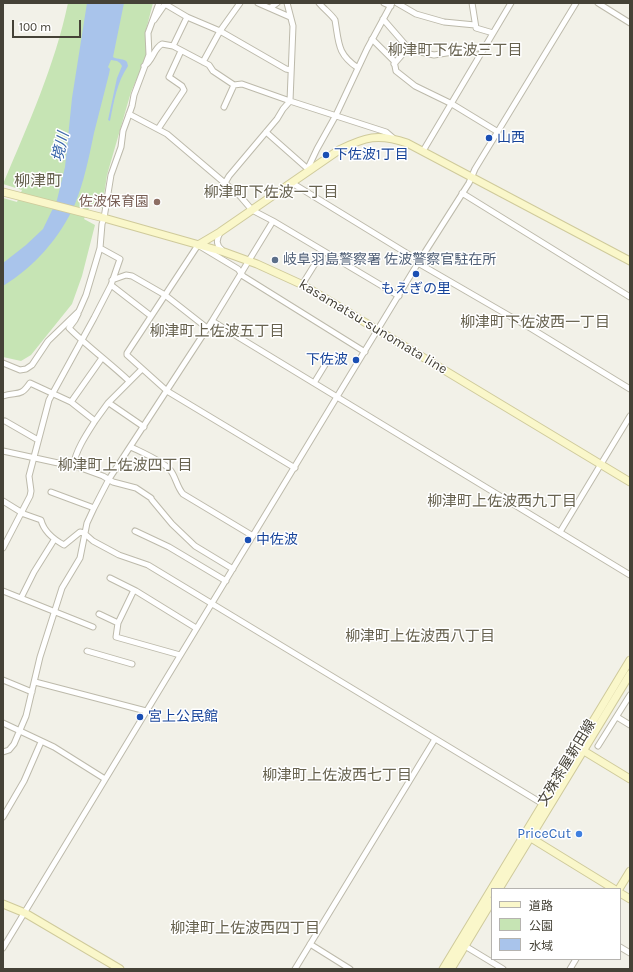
<!DOCTYPE html>
<html>
<head>
<meta charset="utf-8">
<style>
  body { margin:0 }
  #map { position:relative; width:633px; height:972px; overflow:hidden; background:#f2f1e8; font-family:Karla,"Noto Sans JP",sans-serif }
  canvas { display:block }
  .frame { position:absolute; inset:0; border:4px solid #454237; pointer-events:none }
  .legend { position:absolute; left:491px; top:888px; width:130px; height:72px; box-sizing:border-box; background:#fff; border:1px solid #b5b3af; margin:0; padding:5px 7px; list-style:none; font-size:12px; color:#454237 }
  .legend li { display:flex; align-items:center; gap:8px; height:20px }
  .legend b { width:20px; border:1px solid #b5b3af }
  .scale { position:absolute; left:12px; top:20px; width:69px; height:18px; box-sizing:border-box; border:2px solid #454237; border-top:0; padding-left:5px; font-size:12px; line-height:14px; white-space:nowrap; color:#454237; -webkit-text-stroke:3px #fff; paint-order:stroke }
</style>
</head>
<body>
<div id="map">
<canvas width="633" height="972"></canvas>
<div class="frame"></div>
<ul class="legend">
<li><b style="height:5px;background:#faf7ca"></b>道路</li>
<li><b style="height:11px;background:#c6e4b4"></b>公園</li>
<li><b style="height:11px;background:#a9c4eb"></b>水域</li>
</ul>
<div class="scale">100 m</div>
</div>
<script>
const c = document.querySelector('canvas').getContext('2d');
c.lineJoin = 'round';
function fillPath(path, color) { c.fillStyle = color; c.fill(path, 'evenodd'); }
function trace(path, color, width, dash) { c.strokeStyle = color; c.lineWidth = width; c.lineCap = dash ? 'butt' : 'round'; c.setLineDash(dash || []); c.stroke(path); }
function drawText(font, color, halo, rows, align = 'center') {
  c.font = font + ' Karla,"Noto Sans JP",sans-serif'; c.lineWidth = 3; c.setLineDash([]); c.textBaseline = 'middle'; c.strokeStyle = halo; c.fillStyle = color; for (const [text, x, y, turn = 0] of rows) {
    c.save(); c.translate(x, y); c.rotate((+turn || 0) * Math.PI / 180); c.textAlign = isNaN(turn) ? turn : align; if (halo) c.strokeText(text, 0, 0); c.fillText(text, 0, 0); c.restore();
  }
}
fillPath(new Path2D(`
  M68 3H153L146 30V58L131 92 107 175 102 208H89L84 219 95 225 82 276 72 304 31 355 21 361 3 357V198L17 202 22 190 3 184C28 125 55 65 68 3Z`), '#c6e4b4');
fillPath(new Path2D(`
  M87 3H124L113 57C118 60 124 58 127 62L128 66C117 82 114 101 110 121L108 120 117 78 122 66 120 63 117 61 111 60 108 67 110 69 109 74C104 94 99 113 94 133 89 157 84 182 75 204 60 238 34 267 3 286V263L26 245 43 229 57 200 65 167 72 98Z`), '#a9c4eb');
const street = new Path2D(`
  M258 3 290 17
  M319 3C323 8 332 15 335 20 339 43 337 54 358 68
  M384 3 391 6
  M397 3 416 14 444 22 475 25
  M472 3 476 28 493 33
  M598 3 630 23
  M270 8 277 3
  M383 19 409 49
  M154 20 165 4 187 17 220 31 286 69 291 70
  M372 39 394 61 396 71 415 86 452 104 498 132
  M173 46 187 17
  M203 62 220 31 240 3
  M394 64 407 49 434 55 484 47
  M144 66C153 61 153 49 162 44L173 46 209 65 213 71 234 85 242 84 290 101 386 132 393 138
  M224 107 234 85
  M129 114 167 134 240 196 252 210 273 221 399 296
  M158 129 184 90 182 86 169 77 181 51
  M266 132 309 170
  M423 151 511 3
  M308 168 317 149 336 115 367 49 392 3
  M225 183 229 176 277 119 283 109 290 101 293 26 287 3
  M292 183 416 259 418 263 532 329 630 389
  M462 193 630 297
  M220 233C216 240 216 245 222 250
  M112 280 126 275 132 276 165 295 207 328
  M111 285 151 316
  M303 285 305 280 323 251
  M78 314 75 320 69 328C88 347 110 363 129 381
  M212 321 630 575
  M3 363 20 370 26 369 32 365 48 341 79 311 86 295 100 248 102 224 104 218 111 175 121 147 123 131 132 106 134 95 149 55 148 33 159 3
  M314 383 325 365
  M3 396C17 391 20 398 30 383L71 402 95 421C86 435 76 450 73 466
  M71 402 102 358
  M109 403 144 427
  M5 421 38 440
  M95 421 108 403 142 369
  M131 447C141 452 165 462 171 471 176 478 177 487 183 494L253 536
  M3 451 81 468 103 476 113 482 136 488 151 498
  M295 468 167 391 127 355V353L198 245 238 269 243 276 365 352
  M51 492 94 508
  M152 500 172 524 195 546 233 569
  M3 501 24 514 41 520C44 532 53 539 64 545L80 532 84 533 93 541 119 555 148 565 543 804
  M135 531 169 547 226 581
  M560 532 630 416
  M3 548 30 496 31 491 29 476 49 400 94 318 111 285 120 259 100 248
  M110 578 136 591 196 628
  M134 590 118 623 116 637 180 655
  M3 591 93 627
  M21 598 34 572 54 540
  M99 614 118 623
  M87 651 132 664
  M3 680 32 692
  M35 682 146 711
  M617 717 630 725
  M3 723 54 747 105 779
  M598 746 630 695
  M3 752 9 750 14 744 26 716 40 657 62 588 80 558 87 523 94 508 109 479 212 321 273 221
  M3 817 24 781 41 742
  M310 944 350 969
  M465 946 503 969
  M620 947 630 953
  M3 948 418 263 469 183 475 169 576 3
  M295 969 435 739
  M570 969 576 959`);
const secondary = new Path2D(`
  M3 192 104 218 224 252 257 264 303 285 630 482
  M198 245 220 232 339 150C365 137 378 133 407 143L630 261
  M579 748 630 779
  M531 838 614 889
  M499 889 630 674
  M619 889 630 871
  M620 893 630 899
  M3 904 25 913 120 969
  M443 969 630 660
  M451 969 492 901`);
trace(street, '#bdbaab', 7);
trace(secondary, '#cfca9b', 9);
trace(street, '#fff', 5);
trace(secondary, '#faf7ca', 7);
for (const [x, y, r, color] of [
  [489,138,4,"#1a4fb4"],
  [326,155,4,"#1a4fb4"],
  [157,202,4,"#8d6e63"],
  [275,260,4,"#5c6f8a"],
  [416,274,4,"#1a4fb4"],
  [356,360,4,"#1a4fb4"],
  [248,540,4,"#1a4fb4"],
  [140,717,4,"#1a4fb4"],
  [579,834,4,"#3f7fe0"]
]) { const dot = new Path2D(); dot.arc(x, y, r, 0, 2 * Math.PI); c.fillStyle = color; c.fill(dot); trace(dot, '#fff', 1.5); }
drawText('14px', '#164399', '#fff', [
  ["山西",497,138],
  ["下佐波1丁目",334,155],
  ["もえぎの里",416,289,"center"],
  ["下佐波",348,360,"right"],
  ["中佐波",256,540],
  ["宮上公民館",148,717]
], 'left');
drawText('14px', '#785e54', '#fff', [
  ["佐波保育園",149,202]
], 'right');
drawText('14px', '#4e5e75', '#fff', [
  ["岐阜羽島警察署 佐波警察官駐在所",283,260]
], 'left');
drawText('14px', '#454237', '#fff', [
  ["kasamatsu-sunomata line",373,327,31],
  ["文殊茶屋新田線",567,763,-59]
]);
drawText('14px', '#366cbe', '#fff', [
  ["PriceCut",571,834]
], 'right');
drawText('15px', '#67624f', '#fff', [
  ["柳津町下佐波三丁目",455,51],
  ["柳津町下佐波一丁目",271,193],
  ["柳津町下佐波西一丁目",535,323],
  ["柳津町上佐波五丁目",217,332],
  ["柳津町上佐波四丁目",125,466],
  ["柳津町上佐波西九丁目",502,502],
  ["柳津町上佐波西八丁目",420,637],
  ["柳津町上佐波西七丁目",337,776],
  ["柳津町上佐波西四丁目",245,929]
]);
drawText('italic 15px', '#3866a9', '#fff', [
  ["境川",61,147,-78]
]);
drawText('16px', '#67624f', '#fff', [
  ["柳津町",38,181]
]);
</script>
</body>
</html>
